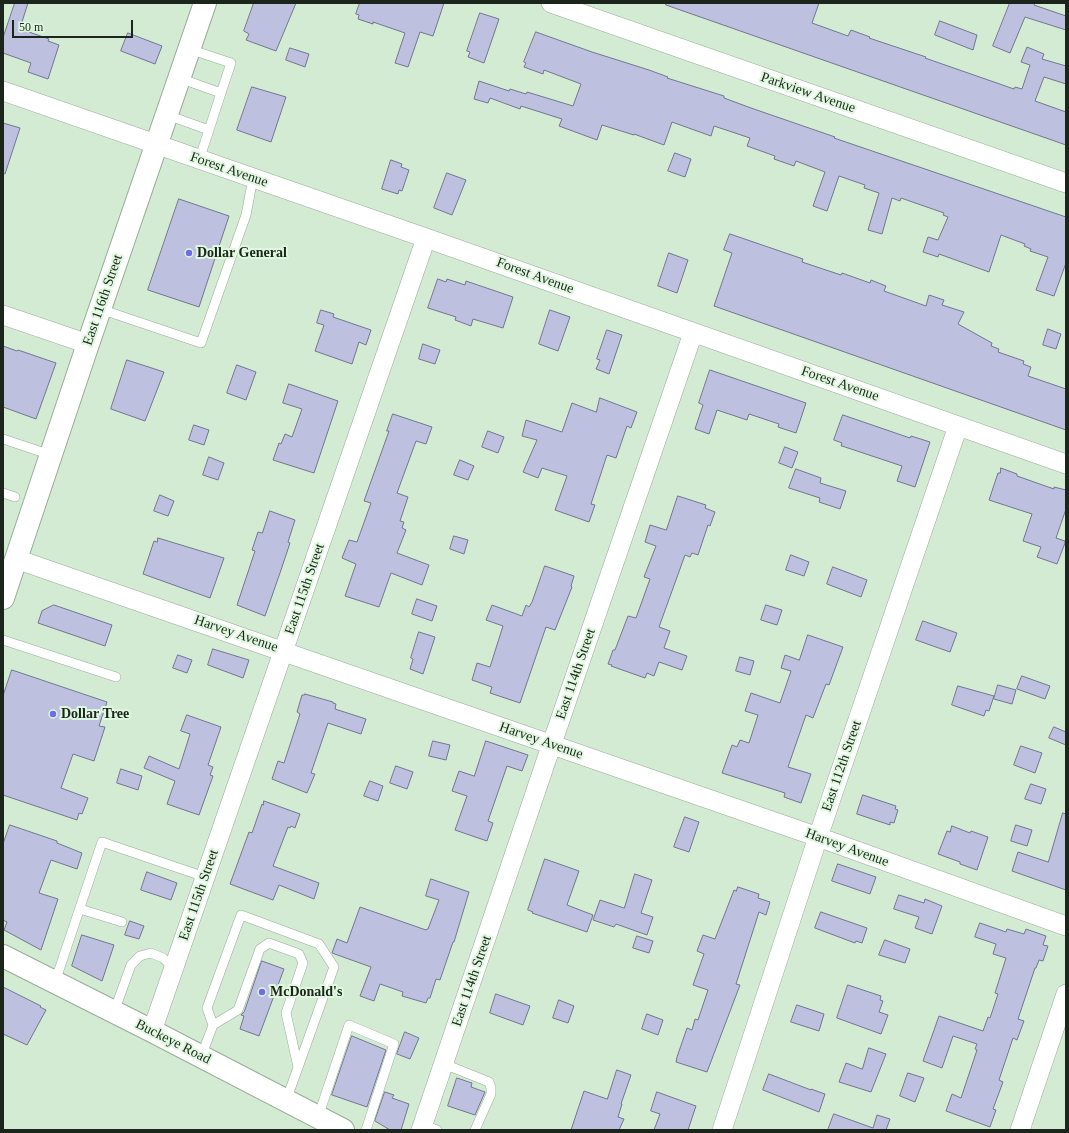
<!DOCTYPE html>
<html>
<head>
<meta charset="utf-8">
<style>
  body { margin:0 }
  #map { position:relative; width:1069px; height:1133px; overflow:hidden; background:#d3ebd2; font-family:Georgia,serif }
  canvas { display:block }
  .frame { position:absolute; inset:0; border:4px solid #1c251c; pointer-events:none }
  .scale { position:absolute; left:12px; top:20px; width:121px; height:18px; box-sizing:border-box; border:2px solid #1c251c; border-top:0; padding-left:5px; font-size:12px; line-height:14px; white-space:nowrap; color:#1c251c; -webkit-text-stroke:3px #e0f8df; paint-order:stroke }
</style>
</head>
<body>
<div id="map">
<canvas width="1069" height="1133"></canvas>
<div class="frame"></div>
<div class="scale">50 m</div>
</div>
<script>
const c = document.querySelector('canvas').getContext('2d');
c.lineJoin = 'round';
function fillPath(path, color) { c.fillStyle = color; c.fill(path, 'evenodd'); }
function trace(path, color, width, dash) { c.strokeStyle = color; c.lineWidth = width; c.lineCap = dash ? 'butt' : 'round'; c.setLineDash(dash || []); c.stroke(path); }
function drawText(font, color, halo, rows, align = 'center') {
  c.font = font + ' Georgia,serif'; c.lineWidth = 4; c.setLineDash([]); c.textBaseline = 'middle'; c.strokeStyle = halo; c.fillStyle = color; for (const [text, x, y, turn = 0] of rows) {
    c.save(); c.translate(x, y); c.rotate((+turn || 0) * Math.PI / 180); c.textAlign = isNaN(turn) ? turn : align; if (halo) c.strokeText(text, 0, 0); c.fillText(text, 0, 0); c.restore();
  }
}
const building = new Path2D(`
  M15 3H28L21 25 31 28 29 32 49 39 48 41 59 45 48 79 28 72 31 63 3 53V38Z
  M254 3H296L276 51 246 40 249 34 244 31Z
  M360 3H444L433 36 420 32 408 67 395 63 405 33 373 22V24L358 19 359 15 356 14Z
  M666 3H819L812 23 848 36 851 30 870 37 869 38 926 57 925 58 1014 89 1015 87 1022 89 1030 65 1021 62 1027 47 1044 54 1042 59 1066 66V84L1044 77 1035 101 1066 112V145L666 5Z
  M1010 3H1035L1034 5 1066 16V30L1025 17 1010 53 993 46Z
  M480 13 499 19 484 63 468 57 470 52 467 51Z
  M940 21 977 35 973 50 935 35Z
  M536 32 592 52 649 70 668 77 667 78 724 96V98L751 108 835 137 834 138 1066 217V263L1054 296 1036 290 1048 257 1030 251 1031 249 1024 246 1025 244 1001 235 989 272 939 254 938 257 923 252 928 237 938 240 948 217 943 215 944 213 901 198 900 201 892 198 882 234 868 230 879 193 864 188 865 185 839 176 827 211 813 206 825 172 796 161 794 166 774 159 775 156 747 146 750 138 714 126 711 136 672 122 664 145 634 134V135L602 125 597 140 559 126 562 119 521 106 520 109 490 98 488 103 474 99 479 81 509 91 510 89 526 94 527 92 573 106 581 84 544 70 543 74 524 67 526 63 524 62Z
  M128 33 162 46 155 64 121 51Z
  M290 48 309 54 305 67 286 60Z
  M252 87 286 97 271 142 237 130Z
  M3 123 20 128 5 174 3 173Z
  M675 153 691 159 685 177 668 171Z
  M391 160 402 164 401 167 409 170 402 191 399 190 398 194 382 189Z
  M447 173 466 180 452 215 434 208Z
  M179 199 229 216 199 307 148 290Z
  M730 234 803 259 802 262 841 275 842 273 870 283 871 280 886 286 884 291 926 306 929 295 944 300 942 305 964 312 958 324 992 343 991 346 999 349 998 352 1024 361 1023 364 1031 367 1028 376 1066 389V430L714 306 732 253 724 250Z
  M669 253 688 260 677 293 658 286Z
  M438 279 446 282 447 279 465 285 466 281 513 297 503 328 473 319 471 326 455 320 456 317 428 308Z
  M321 310 334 314 333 317 371 330 366 345 359 342 352 364 315 351 324 325 317 323Z
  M550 310 570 317 558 351 539 344Z
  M1048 329 1061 334 1056 349 1043 345Z
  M607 330 622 335 609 374 596 369 600 360 597 359Z
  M423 344 440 350 435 364 419 359Z
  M3 346 17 351 18 350 56 363 36 419 3 407Z
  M127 360 164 372 145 421 111 409Z
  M237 365 256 372 246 400 227 393Z
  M710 370 806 403 796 433 778 427 779 424 749 414 747 420 717 410 709 434 695 429 703 405 699 403Z
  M289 384 338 401 314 473 273 460 279 443 281 444 285 434 292 437 302 409 283 403Z
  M600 398 637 412 631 428 627 426 616 458 607 455 591 504 595 505 589 522 555 510 567 476 542 468 538 478 523 472 537 440 522 436 526 420 562 432 572 403 596 412Z
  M393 414 432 427 426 444 416 441 397 493 408 497 400 521 404 522 402 528 406 530 397 553 429 565 422 585 391 573 379 607 345 596 356 564 342 558 349 540 357 542 371 503 364 501 389 431H387Z
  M843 415 910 438 911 436 930 442 915 487 897 481 902 466 842 446H841L842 443 834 440Z
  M194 425 209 430 204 445 189 440Z
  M488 431 504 437 498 453 482 447Z
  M785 447 798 452 792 468 779 463Z
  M209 457 224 463 218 480 203 475Z
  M460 460 474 466 468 480 454 475Z
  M1001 468 1017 474V476L1054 489V487L1066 490V509L1056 538 1065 541V543L1057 564 1037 557 1041 547 1023 541 1032 514 989 500 998 473H1000Z
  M796 469 821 478 820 483 846 491 840 509 819 502 820 498 789 488Z
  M160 495 174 501 168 516 154 511Z
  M678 496 706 505 705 508 715 512 710 526 708 525 698 555 692 553 690 557 685 555 659 627 670 631 664 648 687 656 682 670 659 662 654 676 647 673 645 678 611 666 612 665 608 664 613 650H615L628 616 636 618 650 579 644 577 656 546 645 542 650 525 666 530Z
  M270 511 295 520 288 542 290 543 281 570 265 616 237 605 255 551 252 550 258 532 262 533Z
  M454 536 468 540 464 554 450 549Z
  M158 538 224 558 210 598 143 574 154 541 157 542Z
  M791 555 809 562 804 576 786 570Z
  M545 566 574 576 571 586 572 587 555 630 546 627 520 703 490 693 492 687 472 680 477 663 490 667 503 626 486 620 492 605 522 616 526 605 529 607 532 602Z
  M833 567 867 580 861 597 827 584Z
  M417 599 437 606 432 621 412 614Z
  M54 605 112 625 105 646 38 623 42 611Z
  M766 605 782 610 777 625 761 620Z
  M923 621 957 633 950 652 916 640Z
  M419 632 435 637 423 674 410 669 413 659 411 658Z
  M808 635 843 647 829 685 826 684 813 718 806 715 788 767 811 774 801 803 784 797 785 793 722 773 732 745 737 747 740 740 749 743 758 715 745 711 751 693 780 703 791 671 781 668 785 655 799 660Z
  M213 649 249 660 243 678 208 665Z
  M178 655 192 660 187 673 173 668Z
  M740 657 754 661 750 675 736 671Z
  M12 670 107 702 99 726 105 727 94 761 73 754 61 788 88 798 82 814 79 813 77 820 3 795V696Z
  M1022 676 1050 686 1045 699 1017 689Z
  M998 685 1016 690 1012 704 994 699Z
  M958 686 994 696 989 711 986 710 984 716 952 705Z
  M305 694 333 702V703L336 704 335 709 366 719 361 734 328 723 311 773 315 774 307 793 272 779 278 761 284 763 300 714 297 712 302 695H304Z
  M187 715 221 727 208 765 213 767 210 775 213 776 199 815 167 804 175 781 144 768 149 756 179 769 190 734 181 731Z
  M1054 727 1066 732V745L1049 738Z
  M433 741 450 745 446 760 429 756Z
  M486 741 528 755 522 771 507 766 488 821 493 823 487 841 455 830 467 796 452 791 459 771 474 776Z
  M1021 746 1042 753 1035 773 1014 765Z
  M396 766 413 772 407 789 390 783Z
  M121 769 142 776 138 790 117 783Z
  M370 781 383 786 378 801 364 796Z
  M1031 784 1046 789 1041 804 1025 799Z
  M863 795 896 806 895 809 898 810 894 823 890 822V825L857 814Z
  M264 801 300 814 295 828 291 826 290 828 288 827 273 866 319 883 314 899 279 885 273 900 230 884 249 832 252 833 262 804 263 805Z
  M1063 813 1066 814V890L1012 871 1018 852 1048 862Z
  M685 817 699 822 689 852 674 847Z
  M10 825 57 841V843L82 853 77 869 51 860 39 893 58 899 41 950 4 930 7 922 3 920V844Z
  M1016 825 1032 830 1027 846 1011 841Z
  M952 826 970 833 971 831 988 837 977 870 960 864V862L938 854 947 831 950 832Z
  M545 859 579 871 567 905 593 915 587 932 532 913 533 912 528 910Z
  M838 864 876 877 870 894 832 881Z
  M147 872 177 883 171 900 141 890Z
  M635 874 652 880 641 913 653 917 647 935 616 924 614 927 593 920 600 900 624 908Z
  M431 879 469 892 454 942H453L440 980 436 979 430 998H428L426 1003 402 996 403 992 380 984 374 1001 360 996 371 967 332 953 337 939 347 943 360 907 426 930 427 929H428L439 900 426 896Z
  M738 887 759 894 758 898 770 902 766 915 759 912 736 984 740 985 707 1072 676 1062 677 1057 687 1028 692 1030 695 1019 698 1020 708 990 693 985 704 954 697 951 703 935 715 939 734 890 736 891Z
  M899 895 924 903 925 899 942 906 932 934 915 928 919 917 894 909Z
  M821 912 867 928 862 943 856 941 855 943 815 928Z
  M130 921 144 926 139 939 125 935Z
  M980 923 1006 932 1007 929 1024 934 1026 929 1046 936 1043 945 1048 946 1043 961 1039 960 1036 968H1035L1018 1019 1024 1021 1017 1040 1013 1038 999 1080 1003 1082 993 1109 996 1110 990 1127 946 1111 952 1094 961 1098 977 1050 975 1049 977 1044 953 1036 942 1068 923 1061 939 1016 983 1031 988 1017 990 1018 998 994 995 993 1006 958 993 954 996 944 975 937Z
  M82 935 114 945 102 981 72 966Z
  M637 936 653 941 649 953 633 948Z
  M885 940 910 949 905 963 879 955Z
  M262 961 284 969 259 1036 240 1029 244 1016 241 1015 244 1012Z
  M848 985 881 996 880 1000 883 1001 879 1012 888 1015 881 1034 837 1018Z
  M3 987 41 1006 40 1007 46 1010 27 1045 3 1034Z
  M496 994 530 1006 523 1025 490 1013Z
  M559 1000 574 1006 568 1023 553 1018Z
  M797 1005 824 1014 819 1031 791 1022Z
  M647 1014 663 1020 658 1035 642 1029Z
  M405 1032 419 1038 410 1059 397 1054Z
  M352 1036 386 1050 367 1107 332 1095Z
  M869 1048 886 1054 871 1092 839 1082 846 1063 862 1069Z
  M617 1070 631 1075 621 1104H622L618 1117 624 1119 619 1130H571L584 1091 607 1099Z
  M908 1073 924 1078 915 1102 900 1096Z
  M769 1074 811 1090V1089L825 1094 819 1112 763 1090Z
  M457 1078 472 1083 471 1087 485 1092 475 1115 448 1106Z
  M385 1092 394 1095 392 1098 409 1104 401 1130H390L375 1121Z
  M657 1092 696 1106 688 1130H654L660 1114 651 1111Z
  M834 1114 873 1128 877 1115 890 1119 886 1130H828Z`);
fillPath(building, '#bdc0de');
trace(building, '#737591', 1);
const service = new Path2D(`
  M189 49 231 63 221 93
  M167 115 209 130 221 93 179 78
  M199 160 209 130
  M100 309 201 343 246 215 253 178
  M3 439 51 455
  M3 493 15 497
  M3 640 116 677
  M80 909 122 922
  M55 982 102 842 205 877
  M114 1012 131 965 140 956 151 953 163 958 174 968
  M213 1025 238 1010 260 949 269 943 299 954 303 963 286 1013 298 1067
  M201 1057 213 1025 207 1008 241 915 319 944 334 967 286 1101
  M444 1064 489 1082 491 1088V1094L475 1130
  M318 1117 349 1025 394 1044 366 1130
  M423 1125 437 1130`);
const minor = new Path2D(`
  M551 3 1066 183
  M3 91 426 238 1066 464
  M3 315 88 344
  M16 559 818 837 1066 926
  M152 1031 426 238
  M421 1130 546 761 693 333
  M722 1130 818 837 958 426
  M1020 1130 1066 994`);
const tertiary = new Path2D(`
  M3 956 152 1031 343 1130`);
const secondary = new Path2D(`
  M3 598 88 344 205 3`);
trace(service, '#96ad96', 10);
trace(minor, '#96ad96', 20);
trace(tertiary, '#96ad96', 24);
trace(secondary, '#96ad96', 24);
trace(service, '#fff', 9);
trace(minor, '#fff', 19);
trace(tertiary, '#fff', 22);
trace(secondary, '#fff', 22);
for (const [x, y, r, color] of [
  [189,253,4,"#6f6ce6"],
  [53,714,4,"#6f6ce6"],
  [262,992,4,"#6f6ce6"]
]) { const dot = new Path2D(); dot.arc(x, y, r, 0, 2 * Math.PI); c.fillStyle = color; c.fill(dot); trace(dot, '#e0f8df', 1.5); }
drawText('14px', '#1c251c', '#e0f8df', [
  ["Parkview Avenue",808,93,19],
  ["Forest Avenue",229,170,19],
  ["Forest Avenue",535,276,20],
  ["East 116th Street",103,300,-71],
  ["Forest Avenue",840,384,19],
  ["East 115th Street",305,589,-71],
  ["Harvey Avenue",236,634,19],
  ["East 114th Street",576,674,-71],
  ["Harvey Avenue",541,741,19],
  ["East 112th Street",842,766,-71],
  ["Harvey Avenue",847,848,20],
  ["East 115th Street",199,895,-71],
  ["East 114th Street",472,981,-71],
  ["Buckeye Road",173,1042,27]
]);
drawText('bold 14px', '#1c251c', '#e0f8df', [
  ["Dollar General",197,253],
  ["Dollar Tree",61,714],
  ["McDonald's",270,992]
], 'left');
</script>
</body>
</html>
